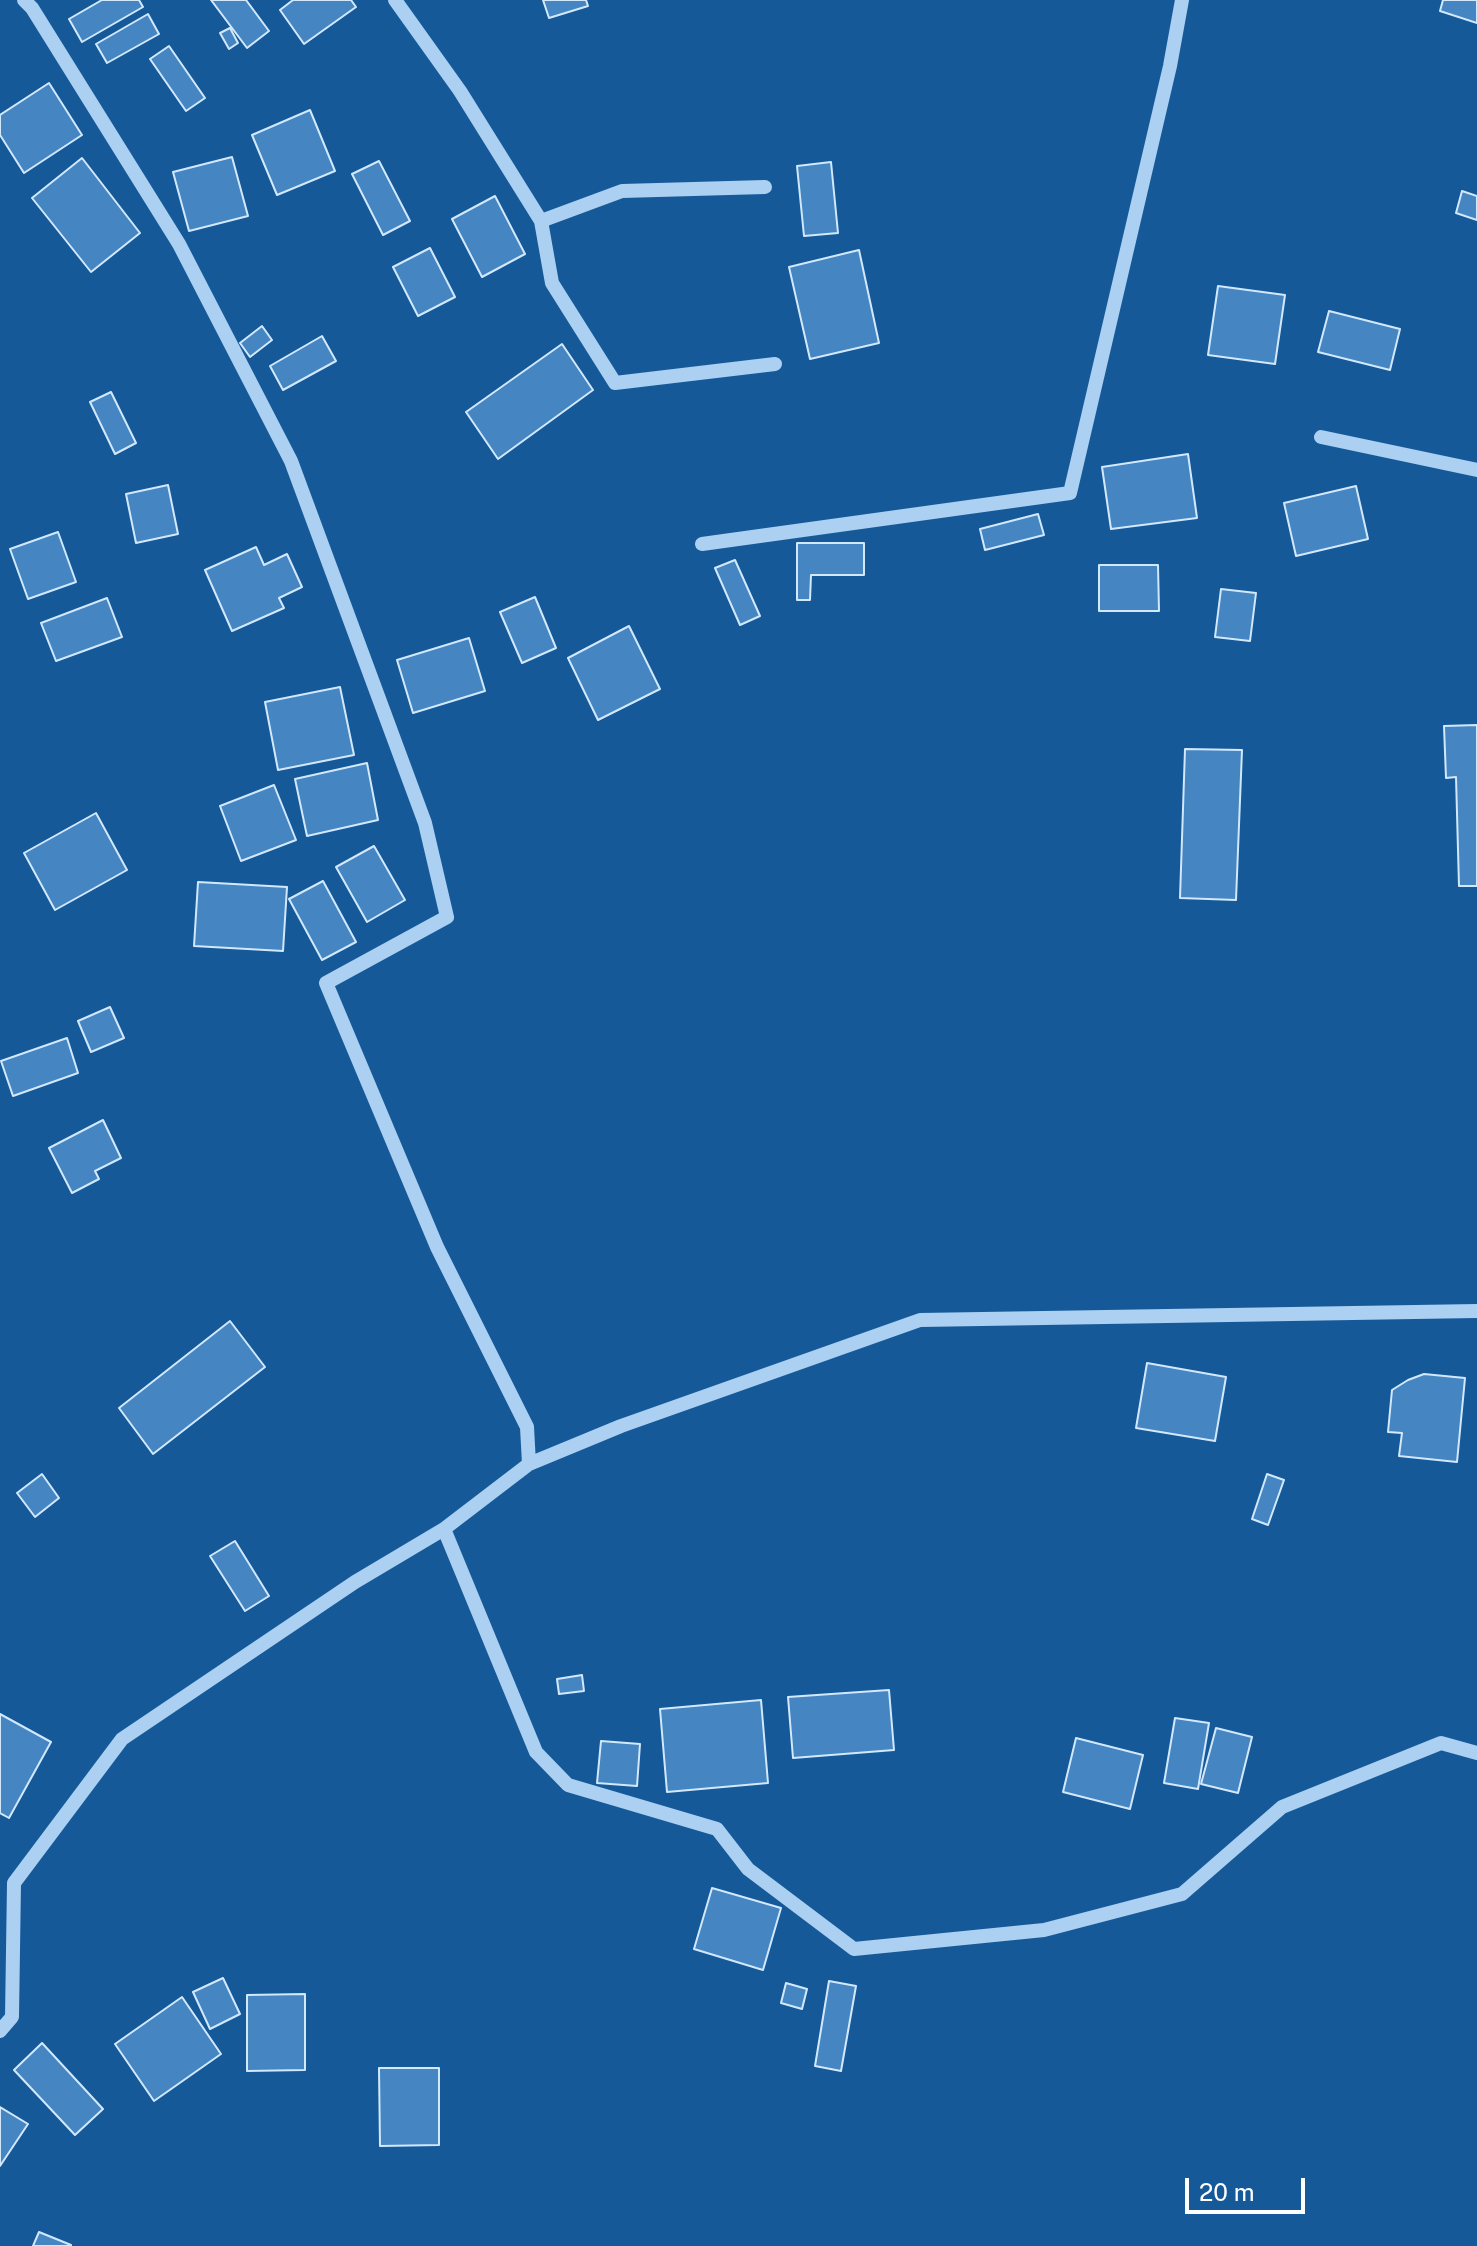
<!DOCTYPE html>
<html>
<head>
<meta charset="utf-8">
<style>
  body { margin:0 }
  #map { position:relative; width:1477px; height:2246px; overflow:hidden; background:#165999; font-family:"Public Sans",sans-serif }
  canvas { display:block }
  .scale { position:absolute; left:1185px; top:2178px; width:120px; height:36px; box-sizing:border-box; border:4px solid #fff; border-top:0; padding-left:10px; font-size:24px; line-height:28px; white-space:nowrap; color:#fff; -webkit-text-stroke:6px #165999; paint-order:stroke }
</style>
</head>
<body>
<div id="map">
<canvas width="1477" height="2246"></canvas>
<div class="scale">20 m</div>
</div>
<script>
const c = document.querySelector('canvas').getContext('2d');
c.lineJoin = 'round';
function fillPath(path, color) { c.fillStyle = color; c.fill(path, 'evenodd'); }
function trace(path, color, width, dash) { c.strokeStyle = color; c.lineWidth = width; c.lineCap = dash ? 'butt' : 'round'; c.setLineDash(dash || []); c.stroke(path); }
const building = new Path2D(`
  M102 0H139L143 7 82 42 69 19Z
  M211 0H246L269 31 247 48Z
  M293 0H351L356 7 304 44 280 10Z
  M543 0H586L588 6 549 18Z
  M1443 0H1477V23L1440 11Z
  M148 14 159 34 107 63 96 44Z
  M230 28 238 43 229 49 220 33Z
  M169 46 205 98 186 111 150 59Z
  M49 83 82 135 24 173 0 135V115Z
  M310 110 335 171 277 195 252 135Z
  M232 157 248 216 189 231 173 172Z
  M82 158 140 233 91 272 32 198Z
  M379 161 410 221 383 235 352 174Z
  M831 162 838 233 804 236 797 166Z
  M1462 191 1477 196V220L1456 213Z
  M495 196 525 254 482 277 452 219Z
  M430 248 455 297 418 316 393 267Z
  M859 250 879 343 810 359 789 267Z
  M1218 286 1285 295 1275 364 1208 355Z
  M1329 311 1400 329 1390 370 1318 352Z
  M262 326 272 340 250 357 240 343Z
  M322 336 336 361 283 390 270 366Z
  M562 344 593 390 498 459 466 412Z
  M111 392 136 443 115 454 90 402Z
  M1188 454 1197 518 1111 529 1102 467Z
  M168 485 178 534 136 543 126 494Z
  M1356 486 1368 539 1296 556 1284 503Z
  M1038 514 1044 535 985 550 980 529Z
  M58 532 76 582 28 599 10 549Z
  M797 543H864V575H811L810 600H797Z
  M256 547 264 565 287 554 302 587 279 598 284 608 232 631 205 570Z
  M735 560 760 616 740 625 715 568Z
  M1099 565H1158L1159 611H1099Z
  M1221 589 1256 593 1250 641 1215 637Z
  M535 597 556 648 522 663 500 612Z
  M107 598 122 637 56 661 41 623Z
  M629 626 660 689 598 720 568 658Z
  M469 638 485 691 413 713 397 660Z
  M340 687 354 755 278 770 265 702Z
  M1477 725V886H1459L1456 777 1446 778 1444 726Z
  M1185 749 1242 750 1236 900 1180 898Z
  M367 763 378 820 307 836 295 779Z
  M274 785 296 840 241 861 220 806Z
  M96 813 127 870 55 910 24 853Z
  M374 846 405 900 367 922 336 867Z
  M323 881 356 942 322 960 289 899Z
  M198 882 287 887 283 951 194 946Z
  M110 1007 124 1038 91 1052 78 1021Z
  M67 1038 78 1073 13 1096 1 1061Z
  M103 1120 121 1158 95 1171 99 1179 72 1193 49 1148Z
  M230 1321 265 1367 153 1454 119 1408Z
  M1147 1363 1226 1377 1215 1441 1136 1428Z
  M1424 1374 1465 1378 1457 1462 1399 1456 1402 1433 1388 1432 1392 1390 1408 1380Z
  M42 1474 59 1498 35 1517 17 1493Z
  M1267 1474 1284 1480 1268 1525 1252 1519Z
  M235 1541 269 1596 245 1611 210 1556Z
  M582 1675 584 1691 559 1694 557 1679Z
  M889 1690 894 1750 793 1758 788 1697Z
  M761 1700 768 1783 667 1792 660 1709Z
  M0 1714 51 1742 9 1818 0 1813Z
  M1175 1718 1209 1723 1198 1789 1164 1783Z
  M1216 1728 1252 1737 1238 1793 1201 1784Z
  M1076 1738 1143 1755 1130 1809 1063 1792Z
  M601 1741 640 1744 637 1786 597 1783Z
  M712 1888 781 1908 763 1970 694 1949Z
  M223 1978 240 2014 210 2029 193 1992Z
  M829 1981 856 1986 841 2071 815 2066Z
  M786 1983 807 1989 802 2009 781 2003Z
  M305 1994V2070L247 2071V1995Z
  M182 1997 221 2054 154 2101 115 2044Z
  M42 2043 103 2109 75 2135 14 2070Z
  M379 2068H439V2145L380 2146Z
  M0 2107 28 2124 0 2166Z
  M39 2232 71 2245V2246H33Z`);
fillPath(building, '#4485c2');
trace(building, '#d2e8fc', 2);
trace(new Path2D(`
  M24 0 32 8 179 244 291 461 425 823 447 917 326 983 437 1247 527 1427 529 1464
  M395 0 460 91 541 221 552 283 615 383 775 364
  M541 221 622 191 765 187
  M1321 437 1477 470
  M702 544 1070 493 1170 66 1182 0
  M444 1529 536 1752 568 1785 717 1829 748 1869 854 1949 1044 1930 1182 1894 1282 1807 1441 1743 1477 1753
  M0 2031 12 2017 14 1883 122 1739 355 1582 444 1529 529 1464 621 1426 920 1320 1477 1311`), '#abd0f2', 14);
</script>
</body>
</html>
